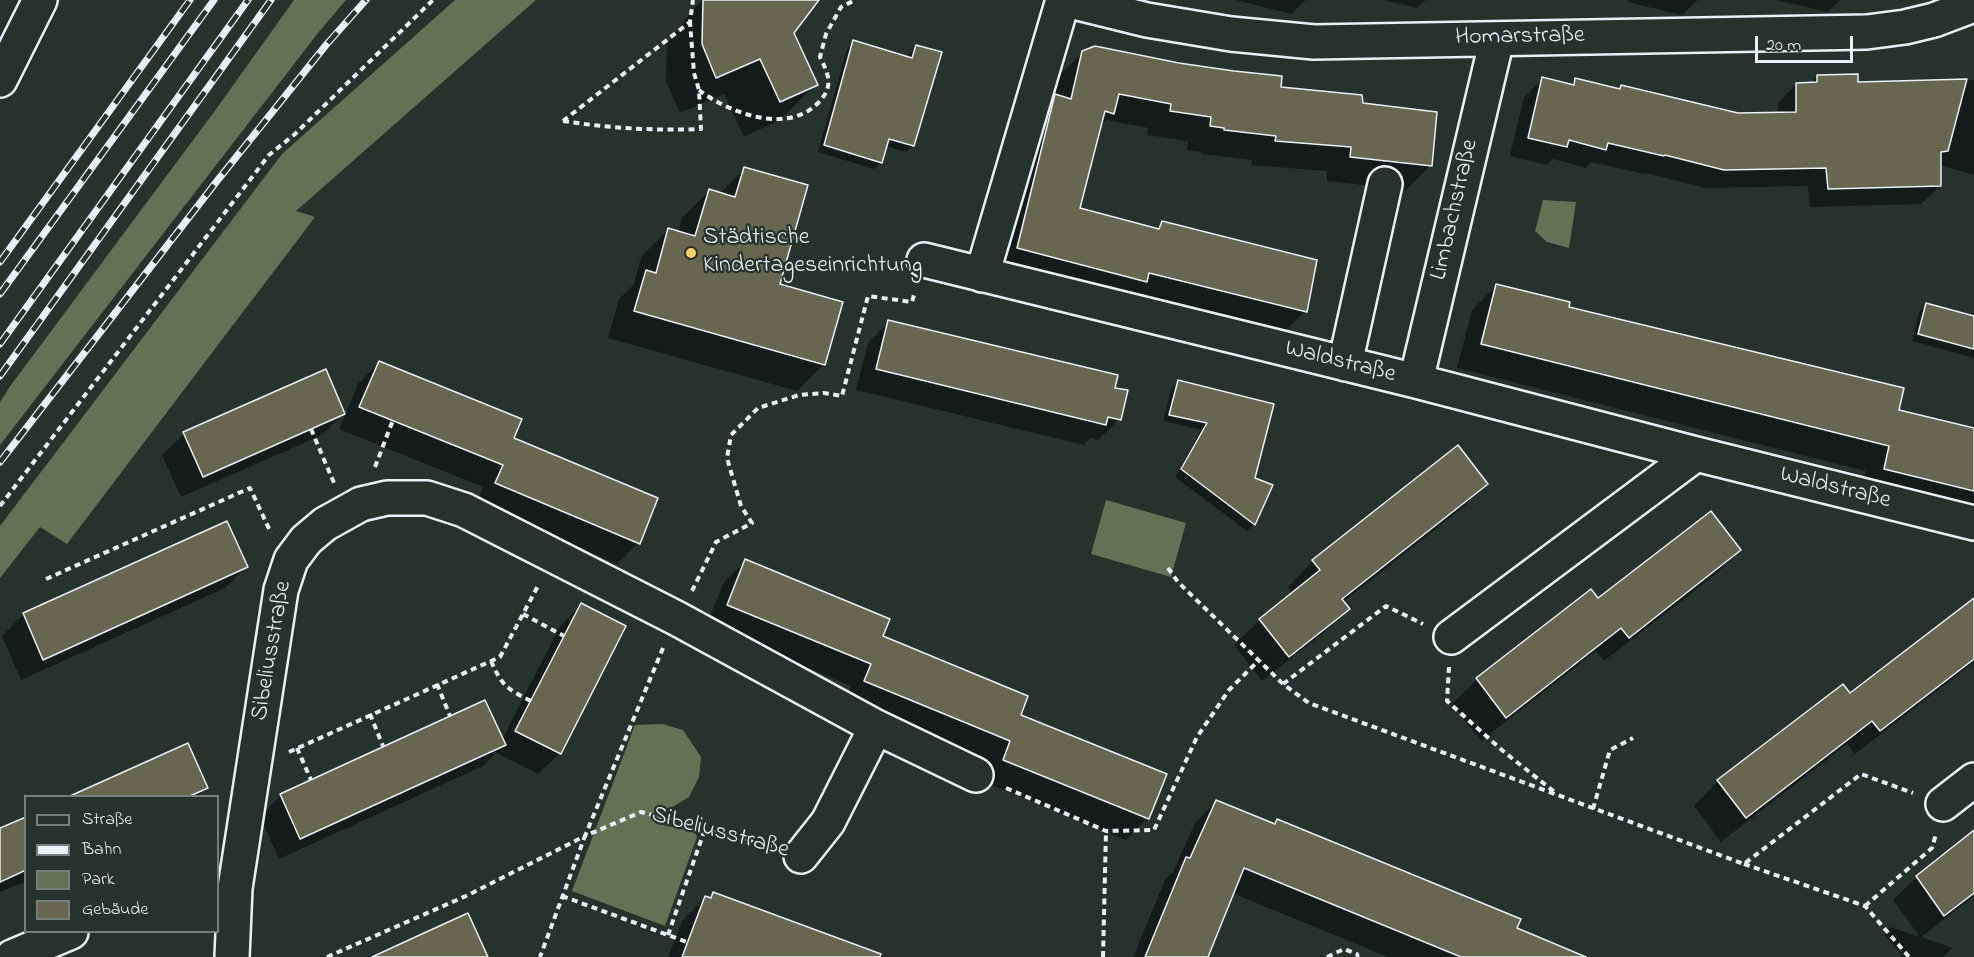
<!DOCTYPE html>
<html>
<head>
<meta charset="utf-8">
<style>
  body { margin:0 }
  #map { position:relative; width:1974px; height:957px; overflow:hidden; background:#26332d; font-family:"Indie Flower",sans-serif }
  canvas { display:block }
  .legend { position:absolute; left:24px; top:795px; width:195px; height:138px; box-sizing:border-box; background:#26332d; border:2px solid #747f7e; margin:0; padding:8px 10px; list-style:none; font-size:18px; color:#e8f1f8 }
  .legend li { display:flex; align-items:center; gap:12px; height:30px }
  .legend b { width:30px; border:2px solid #747f7e }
  .scale { position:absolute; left:1755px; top:36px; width:98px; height:27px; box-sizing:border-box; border:3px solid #e8f1f8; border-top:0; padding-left:8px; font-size:18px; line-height:21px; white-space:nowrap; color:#e8f1f8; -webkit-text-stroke:4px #26332d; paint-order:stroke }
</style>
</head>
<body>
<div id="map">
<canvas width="1974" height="957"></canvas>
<ul class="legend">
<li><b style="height:8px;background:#26332d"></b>Straße</li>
<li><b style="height:8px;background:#e8f1f8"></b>Bahn</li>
<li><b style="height:16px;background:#617255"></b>Park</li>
<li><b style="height:16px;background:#666651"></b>Gebäude</li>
</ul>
<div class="scale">20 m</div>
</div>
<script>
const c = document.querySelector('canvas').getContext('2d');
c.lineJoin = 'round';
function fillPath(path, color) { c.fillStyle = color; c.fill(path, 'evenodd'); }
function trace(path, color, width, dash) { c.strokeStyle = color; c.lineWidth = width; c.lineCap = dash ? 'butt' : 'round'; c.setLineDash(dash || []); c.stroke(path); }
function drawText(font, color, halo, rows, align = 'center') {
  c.font = font + ' "Indie Flower",sans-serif'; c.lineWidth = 4.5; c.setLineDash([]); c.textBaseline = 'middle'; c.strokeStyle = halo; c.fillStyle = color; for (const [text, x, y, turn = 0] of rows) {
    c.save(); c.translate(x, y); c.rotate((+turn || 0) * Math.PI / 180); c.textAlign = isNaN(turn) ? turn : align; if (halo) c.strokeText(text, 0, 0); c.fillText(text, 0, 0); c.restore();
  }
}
fillPath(new Path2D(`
  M294 0H346L318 33 0 445V402L11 385 214 112Z
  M455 0H536L296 211 315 217 67 544 40 527 0 578V526L282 154Z
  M1543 200 1576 202 1569 248 1547 242 1535 231Z
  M1106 500 1186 523 1171 577 1091 554Z
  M662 724 683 730 701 757 699 777 689 797 674 806 659 812V824L695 832 697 837 665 926 572 891 635 725Z`), '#617255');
fillPath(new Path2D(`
  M702 0H817L792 33 816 84 780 120 744 137 724 94 680 113 666 81 667 44 692 11Z
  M1235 0H1306L1291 14Z
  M1383 0H1426L1417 8Z
  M1629 0H1698L1682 15 1628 2Z
  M1775 0H1840L1828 12Z
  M854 42 908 58 909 54 916 47 913 145 906 152 885 146 881 162 874 169 818 152 847 49Z
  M1083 52 1361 104 1431 165 1406 190 1327 181V171L1251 165 1252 160 1201 154V152L1187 150 1188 141 1147 135 1148 128 1106 120 1099 127 1079 209 1156 229 1162 222 1305 311 1281 335 993 272 1032 120 1054 98 1058 77Z
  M1818 76 1857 83 1974 80V175L1939 165 1940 186 1921 204 1810 207 1808 186 1705 188 1646 173 1644 174 1591 162 1586 168 1553 159 1547 165 1510 156 1524 97 1543 79 1570 85 1576 80 1618 90 1621 87 1737 114 1778 113V103L1796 84H1810Z
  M745 168 778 285 824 364 797 391 608 338 619 299 634 284 641 257 669 229 678 232 682 218 709 191 719 194Z
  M1496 286 1897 411 1974 429V521L1860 493 1866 471 1457 368 1472 310Z
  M1926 305 1974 318V358L1912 341 1919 312Z
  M889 322 1113 389 1119 419 1098 440 1090 438 1084 445 856 390 868 343Z
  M379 363 512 439 638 543 617 564 475 505 483 487 339 429 358 384Z
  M1178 382 1253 479 1271 486 1254 524 1247 531 1175 477 1201 430 1163 421 1171 389Z
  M343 414 322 435 181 497 162 455 184 434Z
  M1457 447 1486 484 1461 509 1343 602 1348 609 1322 634 1262 681 1234 645 1260 620 1293 594 1288 587 1313 561Z
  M1739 550 1715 575 1604 661 1596 651 1481 741 1452 704 1477 680 1591 591 1598 600Z
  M746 561 1019 716 1148 818 1126 840 982 781 990 763 844 703 851 686 706 626 724 582Z
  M246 567 225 588 21 680 2 636 24 614Z
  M1974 599V662L1855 754 1847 744 1721 842 1694 806 1718 781 1850 695Z
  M582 605 560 753 538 774 496 753 483 766 279 859 260 817 281 795 502 740 560 626Z
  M187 745 207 788 198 796H74Z
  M1216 802 1273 825 1278 821 1515 929 1584 957H1388L1232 893 1206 957H1133L1165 880 1173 872 1195 823Z
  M26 818V881L0 892V830Z
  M1974 832V896L1921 937 1953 948 1943 957H1903L1884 934 1890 927 1920 937 1893 900 1917 877Z
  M713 894 885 957H668L682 921 705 898 708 899Z`), '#0007');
const building = new Path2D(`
  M703 0H819L794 33 818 85 780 102 760 59 716 78 702 44Z
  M853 40 912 58 916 45 942 52 914 146 889 139 882 163 824 145Z
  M1095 46 1179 63 1234 71 1282 76 1281 87 1362 95 1363 103 1437 112 1432 166 1350 157 1351 147 1275 141 1276 136 1224 130V128L1210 126 1211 117 1170 111 1171 104 1119 94 1114 114 1105 111 1080 208 1159 229 1162 221 1317 260 1307 312 1149 273 1147 282 1017 248 1055 94 1071 99 1082 51Z
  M1858 74V82L1967 79 1948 151 1941 152V186L1828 189 1826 168 1724 170 1665 155 1664 156 1608 143 1606 150 1569 140 1567 147 1528 138 1542 77 1574 85 1575 78 1620 89 1621 85 1738 113 1796 112V83L1817 82V75Z
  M744 167 808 185 780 284 843 302 825 365 634 311 646 270 656 273 668 228 695 236 709 189 735 197Z
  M1496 284 1570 302 1569 307 1904 388 1899 410 1974 428V491L1884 469 1889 446 1481 344Z
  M1926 303 1974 316V349L1918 334Z
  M888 320 1118 375 1115 388 1128 390 1121 420 1108 417 1106 425 876 369Z
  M379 361 522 419 514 438 658 498 640 544 495 483 503 465 359 407Z
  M326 369 345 414 203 477 183 432Z
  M1178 380 1274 404 1255 478 1273 485 1255 525 1181 469 1207 423 1169 415Z
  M1458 445 1488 484 1342 599 1350 609 1289 657 1259 619 1320 570 1312 560Z
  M1711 511 1741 550 1629 638 1621 628 1506 718 1476 678 1591 589 1598 598Z
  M227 521 248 567 43 660 23 613Z
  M745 559 890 619 883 636 1028 696 1021 715 1167 774 1149 819 1003 760 1010 741 864 681 871 664 727 605Z
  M1974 598V659L1880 731 1872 721 1746 818 1717 780 1843 684 1850 693Z
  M581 603 626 626 561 754 515 731Z
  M485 700 506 745 300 839 280 794Z
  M188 743 208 788 190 796H70Z
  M1216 800 1275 824 1277 819 1521 919 1517 928 1586 957H1461L1244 868 1208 957H1145L1186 857 1190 858Z
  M26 817V870L0 882V828Z
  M1974 830V893L1944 916 1916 876Z
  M713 892 881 954 880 957H682L705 896 711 898Z
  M468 913 488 957H372L424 933Z`);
fillPath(building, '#666651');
trace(building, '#e8f1f8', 1.5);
const minor = new Path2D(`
  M1066 0 1147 20 1231 34 1314 42 1867 32 1905 27 1934 20 1974 5
  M0 80 40 0
  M924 260 1416 381 1696 454 1974 523
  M982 275 1063 0
  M1345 364 1385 184
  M1416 381 1497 39
  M1451 637 1696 454
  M1943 804 1974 780
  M801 856 828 822 876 727
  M12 957 71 932
  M232 957 235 888 281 590 291 560 306 540 325 524 361 504 387 498H427L464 510 676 618 876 727 976 775`);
trace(minor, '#e8f1f8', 38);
trace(new Path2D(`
  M699 90C729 113 787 135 818 103 834 87 829 75 820 57L826 34 841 7 855 0
  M563 121C609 128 654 131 701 129L699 90 694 73 690 22
  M563 121 690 22 693 0
  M311 429 334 483
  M375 467 393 420
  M0 506 269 155 295 134 433 0
  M1168 568 1178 582 1283 684 1309 703 1744 864 1861 774 1913 793
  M46 579 250 488 271 533
  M692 591 716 542 752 523 741 506 727 458 731 435 758 408 799 395 824 393 842 396 868 296 912 302 915 291
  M523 614 564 636
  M663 648 585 836 641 812 772 846
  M491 661C502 686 507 689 531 701
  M1449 667 1447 701 1503 751 1557 794
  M437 684 450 716
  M1283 684 1386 606 1423 624
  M370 714 383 746
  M297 748 311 780
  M289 752 500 657 539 584
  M1006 788 1106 831 1154 830 1197 737 1229 690 1259 660
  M1593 809 1610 750 1633 738
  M1744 864 1865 906 1909 957
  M562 896 687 942
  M1865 906 1932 848 1936 834
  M668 935 705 829
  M327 957 466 896 585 836 540 957
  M1103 957 1106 831
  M1327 957 1344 949 1357 954 1358 957`), '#e8f1f8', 4, [6, 4.5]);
trace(minor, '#26332d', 33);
const rail = new Path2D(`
  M0 262 190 0
  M0 294 214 0
  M0 344 248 0
  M0 376 271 0
  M0 462 217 181 326 45 366 0`);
trace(rail, '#e8f1f8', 7);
trace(rail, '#26332d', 4.5, [14]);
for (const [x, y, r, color] of [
  [691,253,6,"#ffd166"]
]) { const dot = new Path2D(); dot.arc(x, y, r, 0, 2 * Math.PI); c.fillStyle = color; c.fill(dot); trace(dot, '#26332d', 2); }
drawText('24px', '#e8f1f8', '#26332d', [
  ["Homarstraße",1520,38,-1],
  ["Limbachstraße",1456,210,-77],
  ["Waldstraße",1340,363,14],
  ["Waldstraße",1835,489,14],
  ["Sibeliusstraße",273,651,-80],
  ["Sibeliusstraße",720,834,15]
]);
drawText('24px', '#e8f1f8', '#26332d', [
  ["Städtische",703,239],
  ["Kindertageseinrichtung",703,267]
], 'left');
</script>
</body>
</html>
